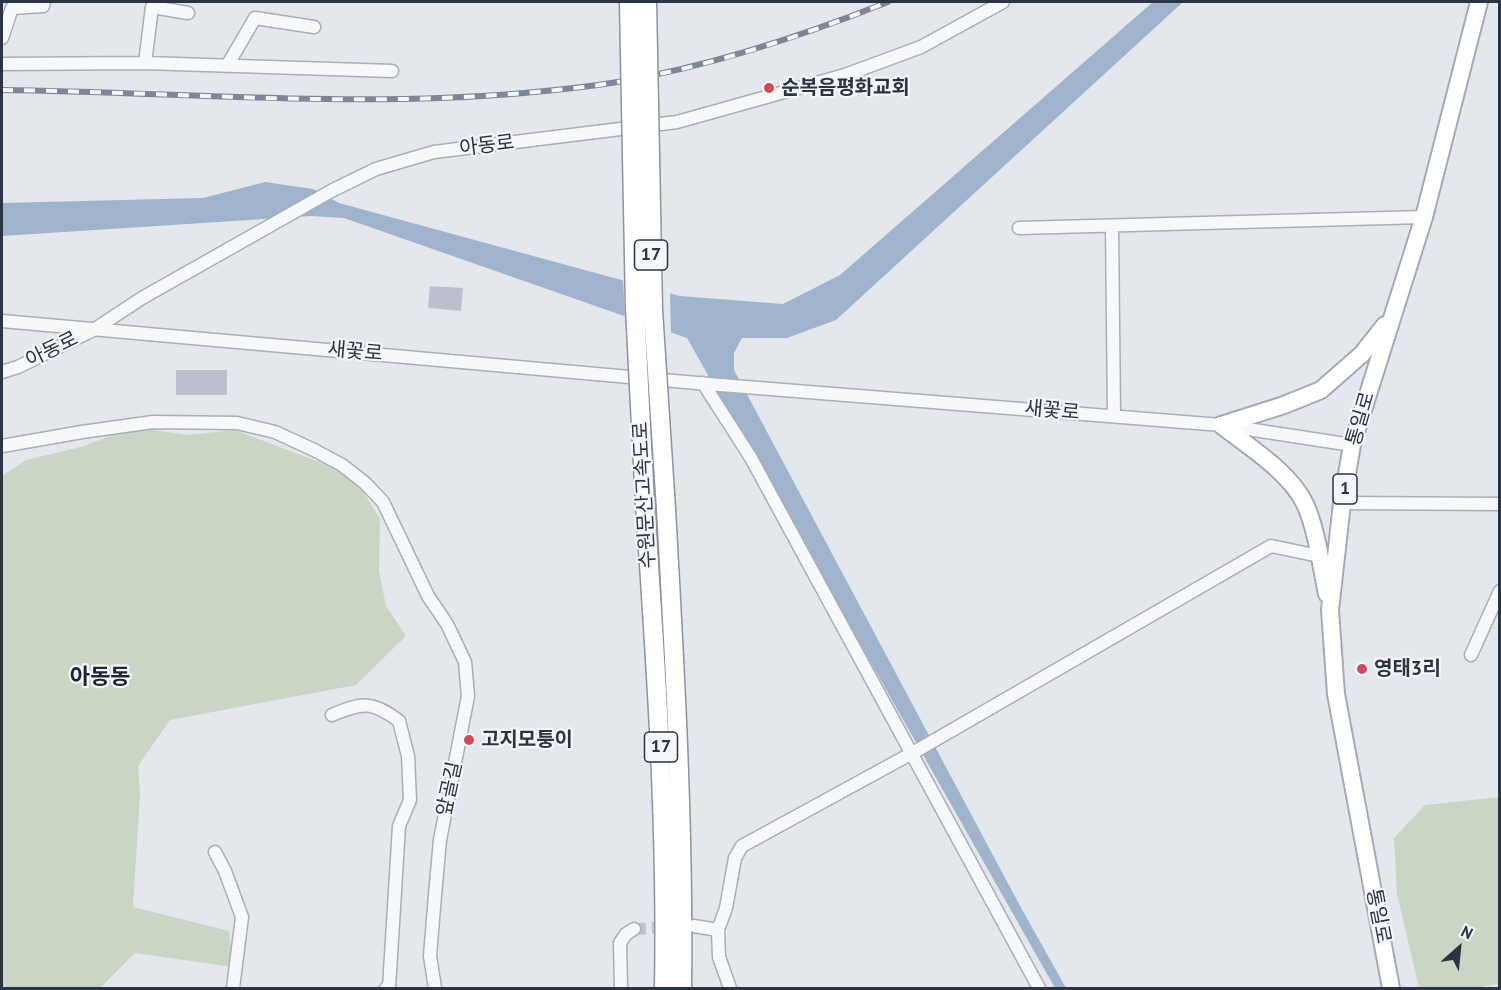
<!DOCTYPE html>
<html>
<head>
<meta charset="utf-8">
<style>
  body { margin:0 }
  #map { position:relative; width:1501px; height:990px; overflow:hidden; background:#e4e7ec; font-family:"PT Sans",sans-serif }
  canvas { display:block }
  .frame { position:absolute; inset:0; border:3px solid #2b3445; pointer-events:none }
  .north { position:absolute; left:1429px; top:918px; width:60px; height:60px; -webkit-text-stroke:4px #f4f6f9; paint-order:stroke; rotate:27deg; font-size:16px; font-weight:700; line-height:24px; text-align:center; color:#2b3445 }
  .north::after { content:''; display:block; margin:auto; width:21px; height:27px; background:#2b3445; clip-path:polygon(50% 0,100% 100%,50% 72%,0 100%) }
</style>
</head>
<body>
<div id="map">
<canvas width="1501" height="990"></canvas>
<div class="frame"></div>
<div class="north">N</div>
</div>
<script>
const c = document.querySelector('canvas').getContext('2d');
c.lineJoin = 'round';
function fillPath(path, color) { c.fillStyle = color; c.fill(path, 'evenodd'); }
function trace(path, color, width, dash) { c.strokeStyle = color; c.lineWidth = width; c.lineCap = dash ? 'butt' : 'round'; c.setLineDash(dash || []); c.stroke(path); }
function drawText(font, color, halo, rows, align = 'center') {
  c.font = font + ' "PT Sans","Noto Sans KR",sans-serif'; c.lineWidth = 4.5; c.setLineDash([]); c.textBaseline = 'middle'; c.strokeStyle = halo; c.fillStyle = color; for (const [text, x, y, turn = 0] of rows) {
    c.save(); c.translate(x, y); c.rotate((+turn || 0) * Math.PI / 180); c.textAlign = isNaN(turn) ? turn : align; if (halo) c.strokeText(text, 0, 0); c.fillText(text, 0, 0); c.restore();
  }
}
fillPath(new Path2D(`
  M134 427 187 435 235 430 327 465 358 483 380 519 379 571 386 606 406 636 356 685 170 720 138 766 140 795 133 907 229 931 233 967 135 953 100 988H2V476L26 460 81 447Z
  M1499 797V984L1475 988H1419L1397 894 1394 838 1425 805Z`), '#c9d6c5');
fillPath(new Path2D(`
  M1153 2H1183L836 320 787 338H742L734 353V370L1019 904 1066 988H1055L687 338 344 218 311 216 2 236V203L203 198 265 182 313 189 339 203 680 296 783 304 840 275Z`), '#9fb4cc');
fillPath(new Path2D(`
  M623 277 670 290 671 337 625 320Z`), '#e4e7ec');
fillPath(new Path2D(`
  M430 286 463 288 461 311 428 308Z
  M176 370H227V395H176Z`), '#bbc0ca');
trace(new Path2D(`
  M634 929 672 927`), '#bfc3cb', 12, [12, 6]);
const minor = new Path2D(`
  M2 38 12 8 43 6 44 2
  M145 63 152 7 188 13
  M2 64 145 63 392 71
  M227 66 255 18 314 27
  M1112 226 1114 416
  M1019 228 1424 217
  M2 321 708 384 1221 425 1352 445
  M2 372 18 367 95 329 142 298 333 190 376 169 434 152 677 122 845 75 921 47 1003 2
  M703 383 751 458 1039 988
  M2 446 82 432 153 422 237 423 275 432 314 450 342 465 365 483 383 502 428 596 447 624 465 662 468 696 440 840 435 895 430 956 435 988
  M1342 503 1500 504
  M1471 655 1500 591
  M332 715C363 702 372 701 399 721L408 756 410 800 399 826 389 988H386
  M215 852 225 871 242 917 233 988
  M694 926 718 930
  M621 988 620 943 626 934 634 929
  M730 988 719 957 718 930 726 908 735 858 742 846 916 751 1271 546 1319 556`);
const major = new Path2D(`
  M1221 425C1249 447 1290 472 1305 504 1317 530 1321 566 1327 594
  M1221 425 1284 405 1321 390 1362 354 1385 325
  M1391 988 1336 694 1330 610 1342 503 1352 445 1424 217 1479 2`);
const highway = new Path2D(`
  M645 505C656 666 667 827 664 988
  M666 509C675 669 684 828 682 988`);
trace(minor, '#a9aeb7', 15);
trace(major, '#a3abb8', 20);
trace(highway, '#8b94a3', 21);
trace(minor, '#f7f8fa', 12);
trace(major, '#fff', 16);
trace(highway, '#fff', 18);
const rail = new Path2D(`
  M2 90C176 92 350 108 524 93 557 90 590 87 623 81 715 65 802 36 888 2`);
trace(rail, '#7d8696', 6);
trace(rail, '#f4f6f9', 4, [11]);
const highwayBridge = new Path2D(`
  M629 2 635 308 645 505
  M647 2 653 310 666 509`);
trace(highwayBridge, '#8b94a3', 21, []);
trace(highwayBridge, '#fff', 18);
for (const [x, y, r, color] of [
  [769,88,6,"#d1495b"],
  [1362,669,6,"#d1495b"],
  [469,740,6,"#d1495b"]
]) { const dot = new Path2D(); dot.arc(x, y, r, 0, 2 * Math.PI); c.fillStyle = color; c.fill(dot); trace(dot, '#f4f6f9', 2); }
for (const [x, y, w] of [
  [651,255,33],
  [1345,489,24],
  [661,747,33]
]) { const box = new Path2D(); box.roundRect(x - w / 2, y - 15, w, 30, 4.5); c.fillStyle = '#f4f6f9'; c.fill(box); trace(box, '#2b3445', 1.5); }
drawText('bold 18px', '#2b3445', null, [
  ["17",651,255],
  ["1",1345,489],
  ["17",661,747]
]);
drawText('bold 20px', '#2b3445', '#f4f6f9', [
  ["순복음평화교회",781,88],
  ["영태3리",1374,669],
  ["고지모퉁이",481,740]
], 'left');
drawText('20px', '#2b3445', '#f4f6f9', [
  ["아동로",487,146,-7],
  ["아동로",52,350,-26],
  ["새꽃로",355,352,5],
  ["새꽃로",1052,411,5],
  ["통일로",1361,419,-74],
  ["수원문산고속도로",645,495,-93],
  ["앞골길",450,789,-78],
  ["통일로",1378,916,79]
]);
drawText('bold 22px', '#1d2536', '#f4f6f9', [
  ["아동동",100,678]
]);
</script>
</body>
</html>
